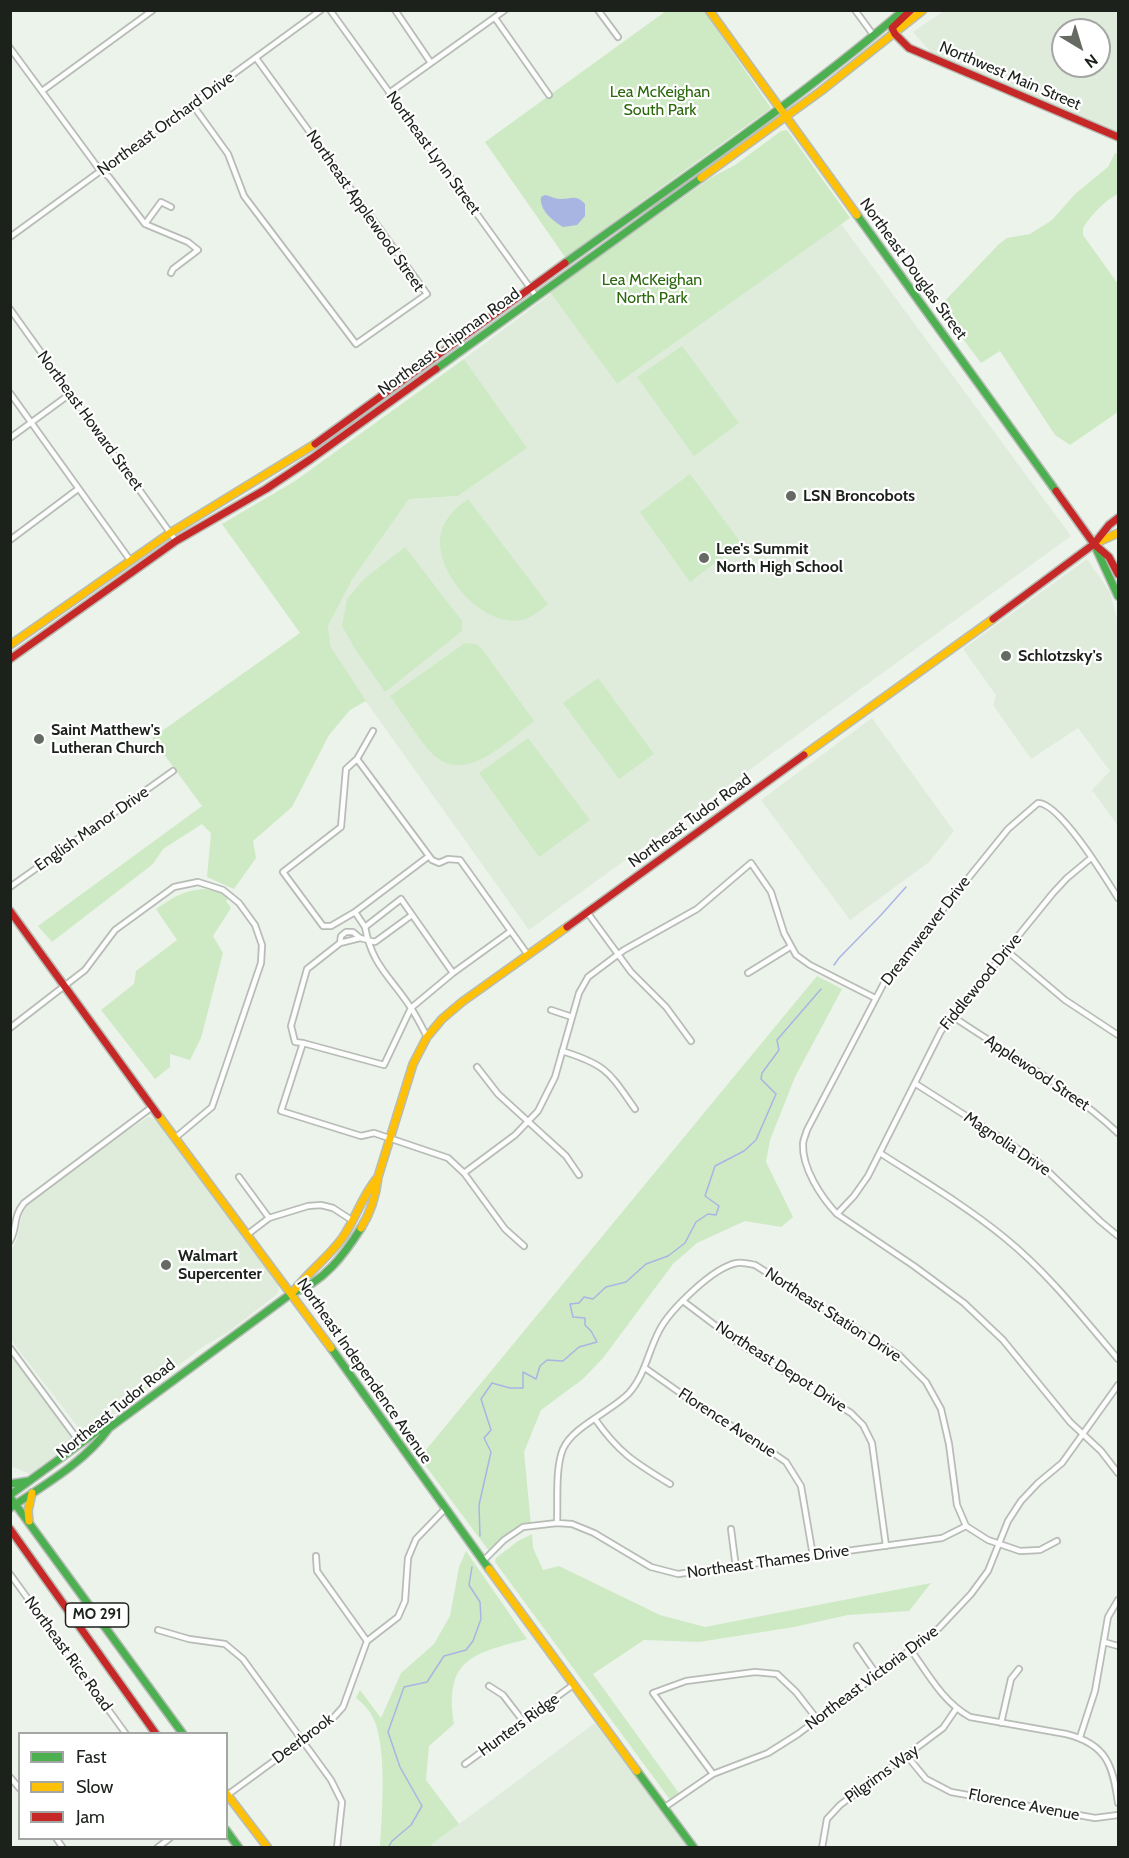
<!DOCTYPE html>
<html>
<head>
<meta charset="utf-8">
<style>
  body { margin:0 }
  #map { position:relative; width:1129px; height:1858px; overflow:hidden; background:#ecf3ea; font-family:Cabin,sans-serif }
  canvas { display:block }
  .frame { position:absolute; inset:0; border:12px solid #1c211b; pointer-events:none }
  .legend { position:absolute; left:18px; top:1732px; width:210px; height:108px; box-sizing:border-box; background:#fff; border:2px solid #a4a6a4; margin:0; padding:8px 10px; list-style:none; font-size:18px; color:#1c211b }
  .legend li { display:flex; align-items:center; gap:12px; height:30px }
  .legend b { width:30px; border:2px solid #a4a6a4 }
  .north { position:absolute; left:1051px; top:18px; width:60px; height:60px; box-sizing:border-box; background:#fff; border:2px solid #a4a6a4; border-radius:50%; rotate:142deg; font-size:16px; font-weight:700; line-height:24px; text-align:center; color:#1c211b }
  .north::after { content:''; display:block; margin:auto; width:21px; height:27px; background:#656a63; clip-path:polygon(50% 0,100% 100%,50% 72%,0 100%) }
</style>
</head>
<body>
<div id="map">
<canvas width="1129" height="1858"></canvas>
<div class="frame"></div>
<ul class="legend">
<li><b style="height:8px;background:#4caf50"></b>Fast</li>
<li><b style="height:8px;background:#ffc107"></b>Slow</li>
<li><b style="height:8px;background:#c62828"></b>Jam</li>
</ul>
<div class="north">N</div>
</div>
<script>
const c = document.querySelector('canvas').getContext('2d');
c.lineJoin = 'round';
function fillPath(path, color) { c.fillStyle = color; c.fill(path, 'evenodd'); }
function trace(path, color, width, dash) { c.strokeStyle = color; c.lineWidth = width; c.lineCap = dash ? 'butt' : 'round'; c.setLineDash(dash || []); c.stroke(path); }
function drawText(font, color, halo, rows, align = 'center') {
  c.font = font + ' Cabin,sans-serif'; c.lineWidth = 4.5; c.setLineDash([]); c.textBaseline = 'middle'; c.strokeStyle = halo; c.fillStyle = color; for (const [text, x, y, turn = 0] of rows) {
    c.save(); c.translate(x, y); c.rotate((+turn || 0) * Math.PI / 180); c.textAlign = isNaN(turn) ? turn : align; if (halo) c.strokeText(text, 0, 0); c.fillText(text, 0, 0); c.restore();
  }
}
fillPath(new Path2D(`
  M944 11H1118V136L936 58 913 32ZM1063 30H1099V66H1063Z
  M841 224 1071 536 529 930 357 689 331 647 328 626 352 580 409 499 458 496 526 448 464 359 552 293 617 384Z
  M1087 559 1110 592 1118 623V826L1092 790 1110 771 1078 728 1031 759 993 705 996 695 963 649Z
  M872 718 954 831 929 862 850 920 761 800Z
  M148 1117 157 1120 278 1284 279 1291 276 1295 227 1333 204 1346 89 1433 83 1434 11 1340V1251L17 1239 23 1210 33 1198 105 1145Z
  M10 1352 73 1439 70 1444 30 1474 11 1466Z
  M595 1723 688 1847 433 1848 431 1845Z`), '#dfecdc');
fillPath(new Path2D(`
  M666 11H704L771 108 565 257 485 142Z
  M787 130 850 218 617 384 550 292 712 177 735 165 781 131Z
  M1115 153 1118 154V194C1104 201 1092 214 1083 228V235L1118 284V412L1070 445 1055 435 1000 351 981 363 939 307 999 244 1007 238 1030 234 1052 220 1075 194 1108 167Z
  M682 346 739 423 694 456 637 377Z
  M464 359 527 448 458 496 409 499 352 580 328 626 331 647 366 701 350 710 329 735 292 807 253 841 256 858 234 889 207 877 211 833 202 824 163 849 153 864 52 942 38 926 202 806 152 738 300 633 222 524 295 481Z
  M690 474 741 543 690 582 640 512Z
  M468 499 548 604C540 610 531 619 521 620 483 627 438 576 440 540 441 522 454 509 468 499Z
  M405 547 462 621V631L385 692 355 649 342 626 347 599 364 579Z
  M465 643 476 644 482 649 534 721C508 740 468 784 435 756 422 745 402 712 390 696Z
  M598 678 654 754 619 779 563 703Z
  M528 738 590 820 539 857 479 773Z
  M204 889 215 891 229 897 226 901 231 908 213 936 223 953 201 1038 190 1060 170 1054V1067L155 1079 101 1010 134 984 136 971 177 940 156 909C172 898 184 890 204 889Z
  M817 976 842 989 795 1077 770 1140 766 1162 793 1217 781 1227 745 1221 697 1243 673 1264 603 1358 583 1379 541 1410 524 1452 531 1525 489 1551 399 1430V1426L403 1422 425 1451Z
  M532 1534 533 1548 543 1570 559 1566 660 1615 705 1627 931 1583 909 1611 848 1615 794 1627 699 1642 644 1640 593 1674 681 1796 671 1801 495 1562 496 1558 518 1541Z
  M466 1551 527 1639C473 1654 444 1658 454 1724L429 1746 426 1780 459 1824 431 1845 433 1847H380C382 1815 387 1748 374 1720 370 1711 364 1704 356 1698L360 1690 381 1718 401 1673 434 1644 450 1616 459 1567Z`), '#ceeac4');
fillPath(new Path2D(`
  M545 195C551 196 555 199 560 199 572 199 576 194 585 204V216L577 225 563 227C553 221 539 210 541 197Z`), '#a8b5e3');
trace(new Path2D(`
  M834 965 839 958 881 915 906 887
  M480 1536 479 1505 491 1452 484 1438 491 1430 481 1399 492 1383 510 1388H523V1372L536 1379 540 1366 547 1360 563 1361 579 1347 597 1342 591 1331 585 1325V1318L573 1317 570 1304 579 1303 584 1297 593 1299 606 1287 626 1282 646 1264 668 1256 685 1243 696 1222 708 1214 716 1215 719 1206 705 1196 715 1166 744 1151 756 1140 776 1094 761 1079 762 1073 779 1050 777 1040 821 989
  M388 1848 392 1841 411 1825 422 1806 400 1767 388 1732 404 1687 427 1682 444 1656 466 1650 473 1641 481 1619 480 1602 469 1585 472 1567`), '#a8b5e3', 1.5);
const street = new Path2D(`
  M330 10 536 296
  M395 10 431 63
  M598 10 618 37
  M855 10 874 36
  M495 18 549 95
  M10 48 99 169 109 177 145 224 188 242 198 250 173 269 171 273
  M42 91 153 10
  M389 93 505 10
  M192 104 228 154 244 196 356 344 427 294 256 58
  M145 224 161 202 171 207
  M10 237 321 10
  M10 309 176 541
  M10 393 130 560
  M10 438 70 394
  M10 540 78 489
  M373 731 357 759 432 860 439 863 448 859 460 860 528 955
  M357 759 346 769 341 827 283 872 323 926H331L355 912 429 856
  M10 887 173 771
  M1118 898C1106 879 1060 803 1038 803L1008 829 885 981 807 1130C806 1134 803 1140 803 1144 802 1168 821 1197 837 1214L914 1266 964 1303 1003 1340 1070 1422 1101 1451 1118 1473
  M355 912 365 927 401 899 453 973
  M587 912 631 972 666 1007 691 1041
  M365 927C372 966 391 977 411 1008 417 1017 422 1027 427 1037
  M360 938 340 943 307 969 291 1026 295 1042 303 1043 281 1111 361 1136 374 1133 448 1158 464 1173 505 1229 524 1246
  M340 943 341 936 346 932H353L360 938 375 942 412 915
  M1007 951 1065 1000 1118 1035
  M748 973 790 947
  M551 1010 572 1017
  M952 1016C1008 1054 1069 1087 1118 1133
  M10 1028 85 970 115 930 174 887 198 882 223 890 239 903 255 925 262 945 261 963 212 1107 175 1138
  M303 1043 384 1065 411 1008 453 973 511 931
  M562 1051C607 1065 609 1072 635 1109
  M477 1067 498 1094 566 1156 579 1175
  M916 1084 1037 1161 1100 1221 1118 1236
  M880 1153C922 1180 966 1206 1005 1238 1048 1273 1083 1318 1118 1359
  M464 1173 515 1135 538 1111 555 1077 579 993 588 977 624 950 697 909 751 863 771 892 784 933 796 955 810 965 875 998
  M239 1177 269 1218
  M837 1214 854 1196 868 1176 941 1031 1053 893 1067 878 1091 858
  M248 1234 269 1218 308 1206 321 1205 333 1208 353 1221
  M10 1241C18 1227 12 1218 24 1203L152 1107
  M683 1301 740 1344 851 1413 863 1425 872 1443 886 1546
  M10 1348 81 1444
  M645 1368 700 1407 750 1437 786 1462 801 1486 813 1556
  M595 1419C619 1453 634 1462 670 1484
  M557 1523C558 1502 555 1468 563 1449 572 1427 612 1411 629 1393 645 1375 648 1352 659 1331 669 1311 713 1267 737 1263 742 1262 750 1264 755 1265L900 1356 926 1382 941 1409 949 1444 957 1505 966 1526 988 1540 1020 1551 1040 1550 1057 1541
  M731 1529 736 1568
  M316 1556 317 1571 367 1641
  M483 1561 504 1540 523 1527 557 1523 572 1524 594 1533 651 1567 678 1574 942 1538 966 1526
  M10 1574 126 1734
  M158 1630 189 1639 225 1644 243 1659 331 1780 342 1802 337 1848
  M1104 1642 1118 1646
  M857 1646 877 1675
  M911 1650C928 1674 943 1702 970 1717L1066 1734C1107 1744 1113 1766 1118 1803
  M489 1686 503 1695 523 1721
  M1001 1723 1011 1679 1019 1669
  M1080 1737 1095 1691 1108 1617 1118 1600
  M907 1756 926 1779 951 1792 1095 1818 1118 1815
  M465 1764 573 1685
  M713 1774 653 1693 686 1681 755 1672 777 1674 796 1692 817 1719
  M10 1777 20 1789
  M226 1796 334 1717 343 1707 367 1641 398 1617 405 1601 408 1558 416 1539 445 1509
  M665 1807 713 1774 768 1753 798 1734 939 1628 971 1594 988 1571 1008 1521 1021 1501 1038 1483 1062 1463 1118 1385
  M56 1838 63 1848
  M157 1848 170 1838
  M822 1848 827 1819 840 1805 943 1728 956 1709`);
const fast = new Path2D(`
  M857 215 1056 491
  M565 263C679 181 797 101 904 10
  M436 369 701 178
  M1095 546 1118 596
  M331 1348 489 1569
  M10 1484 29 1481
  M10 1495 99 1430 109 1428
  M10 1497 183 1734
  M10 1508C44 1485 85 1462 109 1428L292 1293C323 1283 344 1255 361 1228
  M637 1771 694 1848
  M226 1830 239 1848`);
const slow = new Path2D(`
  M709 10 857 215
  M701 178 821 91 923 10
  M1096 543 1118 533
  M10 645 170 533 315 444
  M804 755 993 619
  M158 1115 331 1348
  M361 1228C371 1212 376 1196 378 1177L413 1064 427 1037 442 1019 462 1002 567 927
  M293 1292C308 1272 329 1257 343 1237 356 1218 363 1194 378 1177
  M29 1521 28 1511 32 1493
  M489 1569 637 1771
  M226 1793 268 1848`);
const jam = new Path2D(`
  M895 34 909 48 1118 137
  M895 34 892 28 911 10
  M315 444 565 263
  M1056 491 1094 544 1109 557 1118 574
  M993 619 1094 544 1109 525 1118 518
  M10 659 176 541 266 489 311 459 436 369
  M10 911 158 1115
  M567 927 804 755
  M10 1529 156 1734`);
trace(street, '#b7bdb6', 8);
trace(fast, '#b7bdb6', 10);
trace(slow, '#b7bdb6', 10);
trace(jam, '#b7bdb6', 10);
trace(street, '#fcfdfc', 4.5);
trace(fast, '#4caf50', 7);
trace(slow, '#ffc107', 7);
trace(jam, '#c62828', 7);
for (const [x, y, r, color] of [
  [791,496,6,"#656a63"],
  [704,558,6,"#656a63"],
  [1006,656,6,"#656a63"],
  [39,739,6,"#656a63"],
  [166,1265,6,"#656a63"]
]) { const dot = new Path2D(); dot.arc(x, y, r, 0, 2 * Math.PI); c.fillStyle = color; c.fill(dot); trace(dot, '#fff', 2); }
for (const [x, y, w] of [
  [97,1615,63]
]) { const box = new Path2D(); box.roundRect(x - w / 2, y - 12, w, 24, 4.5); c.fillStyle = '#fff'; c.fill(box); trace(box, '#1c211b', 1.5); }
drawText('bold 15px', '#1c211b', null, [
  ["MO 291",97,1615]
]);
drawText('16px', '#1c211b', '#fff', [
  ["Northwest Main Street",1010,76,23],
  ["Northeast Orchard Drive",166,124,-36],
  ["Northeast Lynn Street",433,153,54],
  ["Northeast Applewood Street",365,211,55],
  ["Northeast Douglas Street",913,269,54],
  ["Northeast Chipman Road",449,342,-36],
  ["Northeast Howard Street",90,421,54],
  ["Northeast Tudor Road",690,821,-36],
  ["English Manor Drive",92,829,-35],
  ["Dreamweaver Drive",926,931,-52],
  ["Fiddlewood Drive",981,982,-51],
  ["Applewood Street",1037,1073,34],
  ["Magnolia Drive",1007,1144,34],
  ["Northeast Station Drive",833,1315,33],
  ["Northeast Depot Drive",781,1367,33],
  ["Northeast Independence Avenue",364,1371,55],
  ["Northeast Tudor Road",116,1409,-39],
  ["Florence Avenue",727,1423,33],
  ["Northeast Thames Drive",768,1562,-8],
  ["Northeast Rice Road",68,1654,54],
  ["Northeast Victoria Drive",872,1678,-37],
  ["Hunters Ridge",519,1725,-36],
  ["Deerbrook",303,1739,-37],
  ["Pilgrims Way",882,1774,-36],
  ["Florence Avenue",1024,1805,11]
]);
drawText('16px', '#2b680c', '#fff', [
  ["Lea McKeighan",660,92],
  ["South Park",660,110],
  ["Lea McKeighan",652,280],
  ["North Park",652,298]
]);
drawText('bold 16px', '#1c211b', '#fff', [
  ["LSN Broncobots",803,496],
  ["Lee's Summit",716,549],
  ["North High School",716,567],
  ["Schlotzsky's",1018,656],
  ["Saint Matthew's",51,730],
  ["Lutheran Church",51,748],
  ["Walmart",178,1256],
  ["Supercenter",178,1274]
], 'left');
</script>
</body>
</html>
